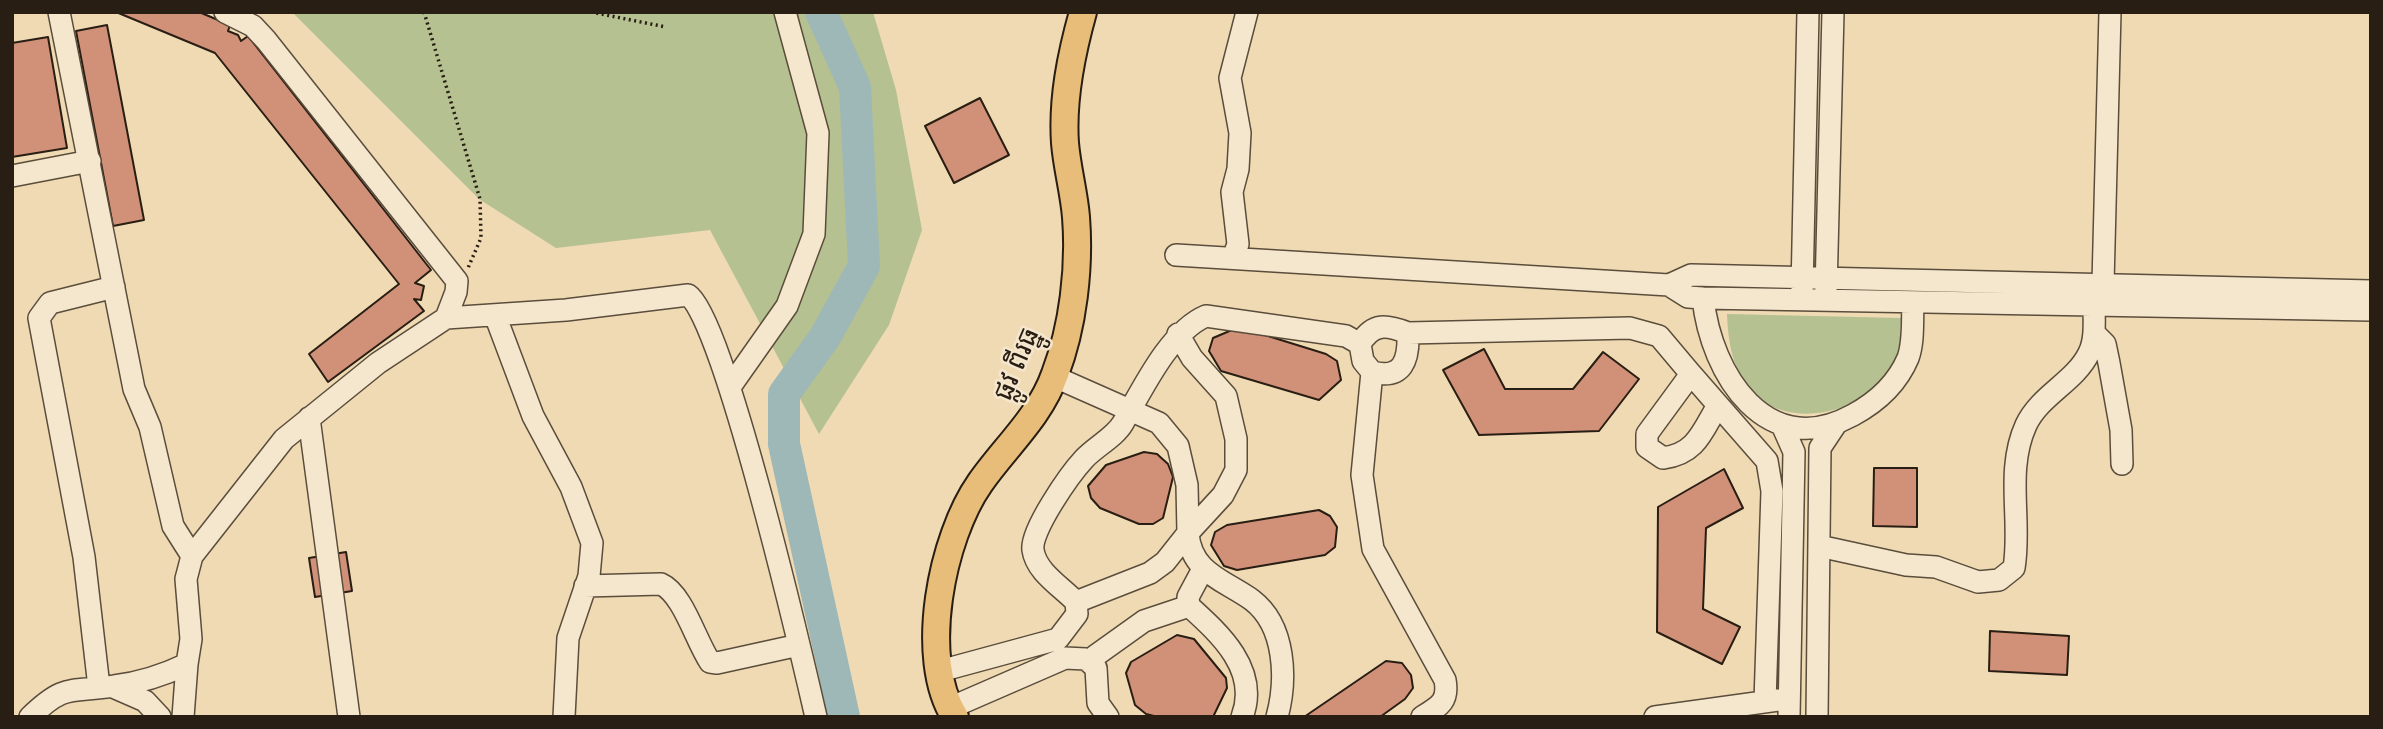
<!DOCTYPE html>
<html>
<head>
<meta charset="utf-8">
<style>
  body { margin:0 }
  #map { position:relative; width:2383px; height:729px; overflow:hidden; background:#efdab4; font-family:"IM FELL English",serif }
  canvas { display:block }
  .frame { position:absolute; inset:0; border:14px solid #291e13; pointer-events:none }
</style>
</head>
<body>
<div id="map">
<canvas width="2383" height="729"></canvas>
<div class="frame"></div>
</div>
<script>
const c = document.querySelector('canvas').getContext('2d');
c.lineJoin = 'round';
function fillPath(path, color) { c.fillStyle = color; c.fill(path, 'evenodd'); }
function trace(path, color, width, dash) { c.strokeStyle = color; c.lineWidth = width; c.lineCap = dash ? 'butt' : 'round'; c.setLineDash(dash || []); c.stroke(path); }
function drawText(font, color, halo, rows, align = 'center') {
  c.font = font + ' "IM FELL English","Noto Sans Khmer",serif'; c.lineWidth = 5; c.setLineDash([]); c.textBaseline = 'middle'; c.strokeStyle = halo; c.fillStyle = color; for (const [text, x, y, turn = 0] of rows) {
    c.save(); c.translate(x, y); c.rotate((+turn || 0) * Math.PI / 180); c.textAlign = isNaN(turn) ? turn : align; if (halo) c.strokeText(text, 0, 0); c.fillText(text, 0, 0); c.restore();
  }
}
fillPath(new Path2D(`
  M292 12H873L896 90 922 230 889 325 819 434 710 230 556 248 479 199Z
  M1727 314 1901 318C1900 328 1901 340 1898 350 1886 405 1806 431 1762 401 1734 382 1728 344 1727 314Z`), '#b5c190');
trace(new Path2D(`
  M821 12 855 87 864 266 825 337 784 394V444L844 717`), '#9eb8b8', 32);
const building = new Path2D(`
  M116 12H199L230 25 228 31 238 35 241 41 248 36 431 270 415 283 424 286 421 300 414 299 424 311 328 382 309 354 399 284 215 53Z
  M107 25 144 220 113 226 76 31Z
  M48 37 67 148 12 157V43Z
  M980 98 1009 155 954 183 925 126Z
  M1239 327 1326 354 1337 361 1341 380 1319 400 1221 371 1209 351 1213 338Z
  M1484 349 1505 389H1573L1603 352 1639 379 1599 431 1479 435 1443 370Z
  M1144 452 1157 454 1168 464 1173 477 1163 518 1153 524H1139L1100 508 1091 498 1088 486 1106 465Z
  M1874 468H1917V527L1873 526Z
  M1724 469 1743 508 1706 528 1703 609 1740 627 1722 664 1657 632 1658 507Z
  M1319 510 1330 516 1337 527 1335 547 1325 555 1237 570 1224 566 1211 545 1215 532 1227 525Z
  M346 552 352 591 315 597 309 558Z
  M1990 631 2069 636 2067 675 1989 671Z
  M1177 635 1194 639 1226 678 1227 688 1213 717H1158L1146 714 1135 705 1126 673 1131 662Z
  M1386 661 1402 663 1411 675 1413 688 1405 699 1380 717H1304Z`);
fillPath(building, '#d19078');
trace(building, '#291e13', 2);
const minor = new Path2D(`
  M59 12 134 389 150 427 173 526 192 556
  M225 12 253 26 266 40 457 281 456 292 446 318
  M12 176 90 161
  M1176 255 1669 285 1691 275 2371 291
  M1233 258 1238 244 1232 192 1238 169 1240 133 1230 78 1247 12
  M1669 285 1688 297 1703 298 2371 310
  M1802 290 1808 12
  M1826 291 1833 12
  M2105 297 2103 283 2110 12
  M1703 298C1711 375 1767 462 1853 415 1877 402 1897 384 1908 358 1914 342 1912 321 1913 304
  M495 315 533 416 571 487 592 543 589 576 568 638 564 717
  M1408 333 1630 328 1659 336 1691 374 1647 434V447L1663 458C1696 454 1702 432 1718 405L1691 374
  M2094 333 2105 344 2109 363 2121 430 2122 464
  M1178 334 1192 358 1226 396 1236 439V470L1223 495 1188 533C1191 573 1224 580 1252 600 1286 626 1287 680 1277 717
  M1360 344C1373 322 1387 325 1408 333 1409 360 1403 380 1372 372
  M1055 377 1159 423 1178 446 1187 485 1188 533 1165 562 1150 573 1076 602
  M730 387 787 306 814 234 818 133 785 12
  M1718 405 1767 461 1772 491 1765 701
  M309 418 349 717
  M1782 425 1794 452 1789 717
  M1819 546 1906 565 1936 567 1978 582 1999 580 2014 568C2022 521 2005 471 2026 425 2040 395 2075 382 2089 353 2096 339 2094 320 2094 305
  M1203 569 1188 597 1189 606C1220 634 1260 670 1242 717
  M585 586 661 584C683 594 695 639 710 662L717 663 799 645
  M1092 664 1095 656 1144 621 1189 606
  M940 671 1058 639 1077 614 1076 602C1062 587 1036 572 1033 550 1030 531 1070 474 1084 459 1095 447 1115 437 1123 423 1142 390 1170 331 1206 316L1346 336 1360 344 1363 361 1372 372 1362 475 1373 549 1445 680C1449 701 1440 706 1422 717
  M99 687 84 557 39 318 50 303 114 287
  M113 687 145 701 160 717
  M950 708 1065 658 1086 659 1096 668 1098 703 1108 717
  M30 717C66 682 71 693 114 686 139 683 164 675 187 664L191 639 186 579 192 556 284 439 378 363 446 318 566 310 688 295C723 317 802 656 816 717
  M183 717 187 664
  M1655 717 1778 700
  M1817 717 1820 448 1836 424`);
const major = new Path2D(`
  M955 717C917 658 942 537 980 483 1005 447 1040 417 1055 374 1073 327 1080 268 1076 217 1074 192 1067 168 1065 143 1062 99 1071 55 1083 12`);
trace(minor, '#5a4d3b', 24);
trace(major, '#291e13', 30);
trace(new Path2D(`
  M424 12 480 199 481 238 468 268
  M591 12 666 27`), '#291e13', 3.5, [2, 3.5]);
trace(minor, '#f5e7ce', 21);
trace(major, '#e8bd7a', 26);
drawText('28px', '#291e13', '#f5e7ce', [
  ["ផ្លូវ ពីរធ្នូ",1019,365,-67]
]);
</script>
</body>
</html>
